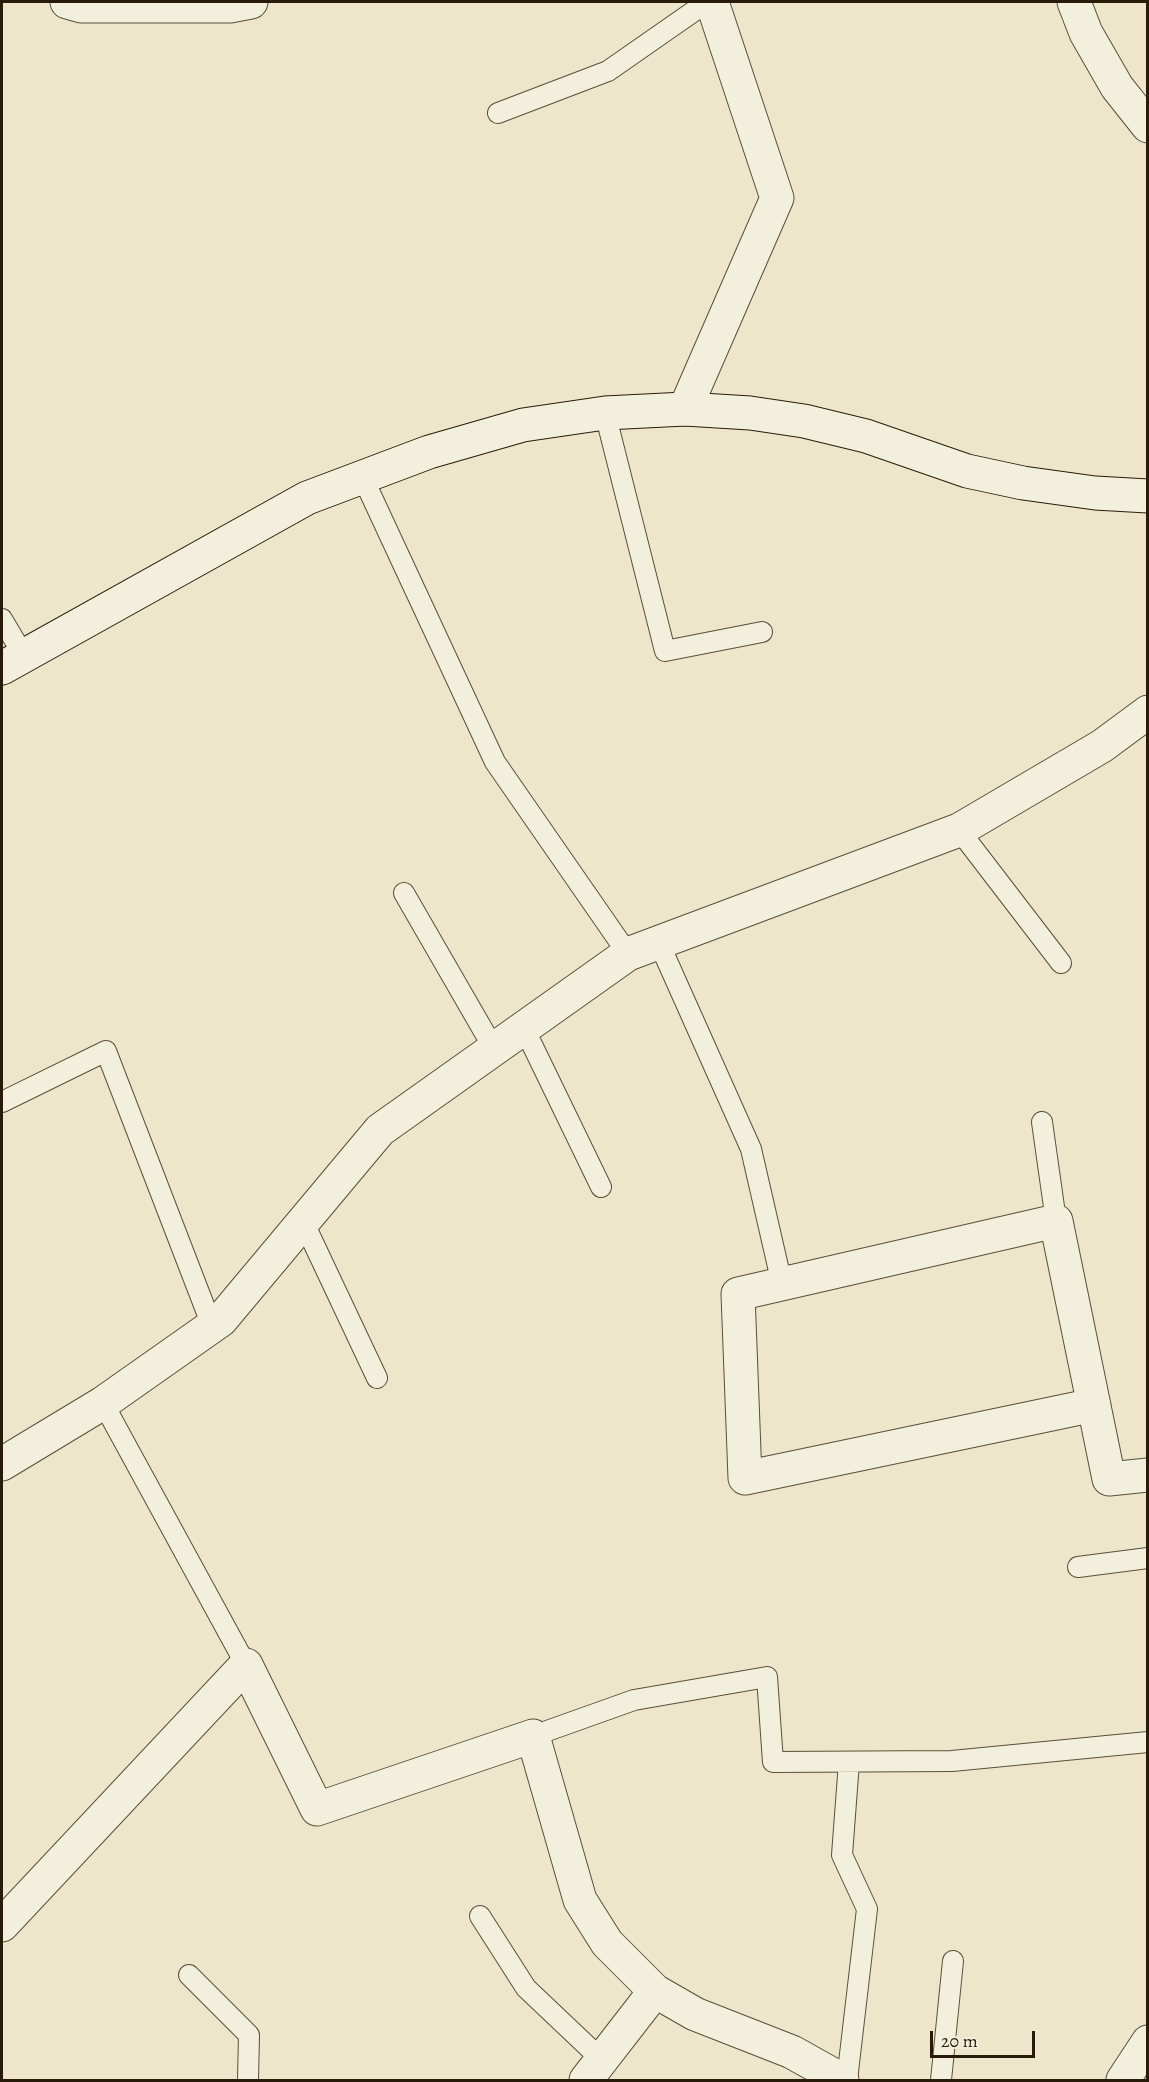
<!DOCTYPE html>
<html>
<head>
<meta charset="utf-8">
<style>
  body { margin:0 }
  #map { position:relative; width:1149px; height:2082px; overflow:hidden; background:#ede6cb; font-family:Alegreya,serif }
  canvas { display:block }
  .frame { position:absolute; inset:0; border:3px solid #291b09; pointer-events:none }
  .scale { position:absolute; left:930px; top:2031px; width:105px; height:27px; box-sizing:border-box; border:3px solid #291b09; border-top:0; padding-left:8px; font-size:18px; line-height:21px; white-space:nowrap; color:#291b09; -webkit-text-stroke:4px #f3efdd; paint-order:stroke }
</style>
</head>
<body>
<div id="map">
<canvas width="1149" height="2082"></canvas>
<div class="frame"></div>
<div class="scale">20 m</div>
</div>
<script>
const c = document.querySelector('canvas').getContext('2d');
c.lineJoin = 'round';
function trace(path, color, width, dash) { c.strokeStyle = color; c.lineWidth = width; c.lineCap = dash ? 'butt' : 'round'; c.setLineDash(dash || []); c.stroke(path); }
const lane = new Path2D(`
  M498 113 608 71 707 2
  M605 413 665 651 762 632
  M363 478 495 762 628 954
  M2 619 24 656
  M959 830 1061 963
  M404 893 494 1049
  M659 943 751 1149 782 1284
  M524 1028 601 1187
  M2 1102 106 1051 212 1326
  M1042 1122 1056 1221
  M303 1221 377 1378
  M103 1403 246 1665
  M1078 1567 1148 1558
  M533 1736 634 1700 767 1677 773 1762 952 1761 1148 1742
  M480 1916 526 1988 602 2060
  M189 1975 249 2035 248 2080
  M847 2080 867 1909 842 1855 849 1762
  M941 2080 953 1961`);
const street = new Path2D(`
  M67 2 81 6H230L251 2
  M1074 2 1086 33 1117 87 1148 126
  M685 409 777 198 712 2
  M1094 1405 745 1478 738 1294 1056 1221 1109 1479 1148 1475
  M2 1464 103 1403 221 1320 380 1130 628 954 959 830 1102 746 1148 712
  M2 1925 246 1665 317 1809 533 1736 580 1900 607 1943 655 1991 695 2014 792 2052 842 2080
  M586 2080 655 1991
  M1123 2080 1148 2042`);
const secondary = new Path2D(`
  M2 668 307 498 429 452 523 425 605 413 685 409 750 413 804 421 866 436 967 471 1023 483 1095 493 1148 496`);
trace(lane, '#5a4e3a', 22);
trace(street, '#5a4e3a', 35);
trace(secondary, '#291b09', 35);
trace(lane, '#f3efdd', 20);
trace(street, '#f3efdd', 33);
trace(secondary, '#f3efdd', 33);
</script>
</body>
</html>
